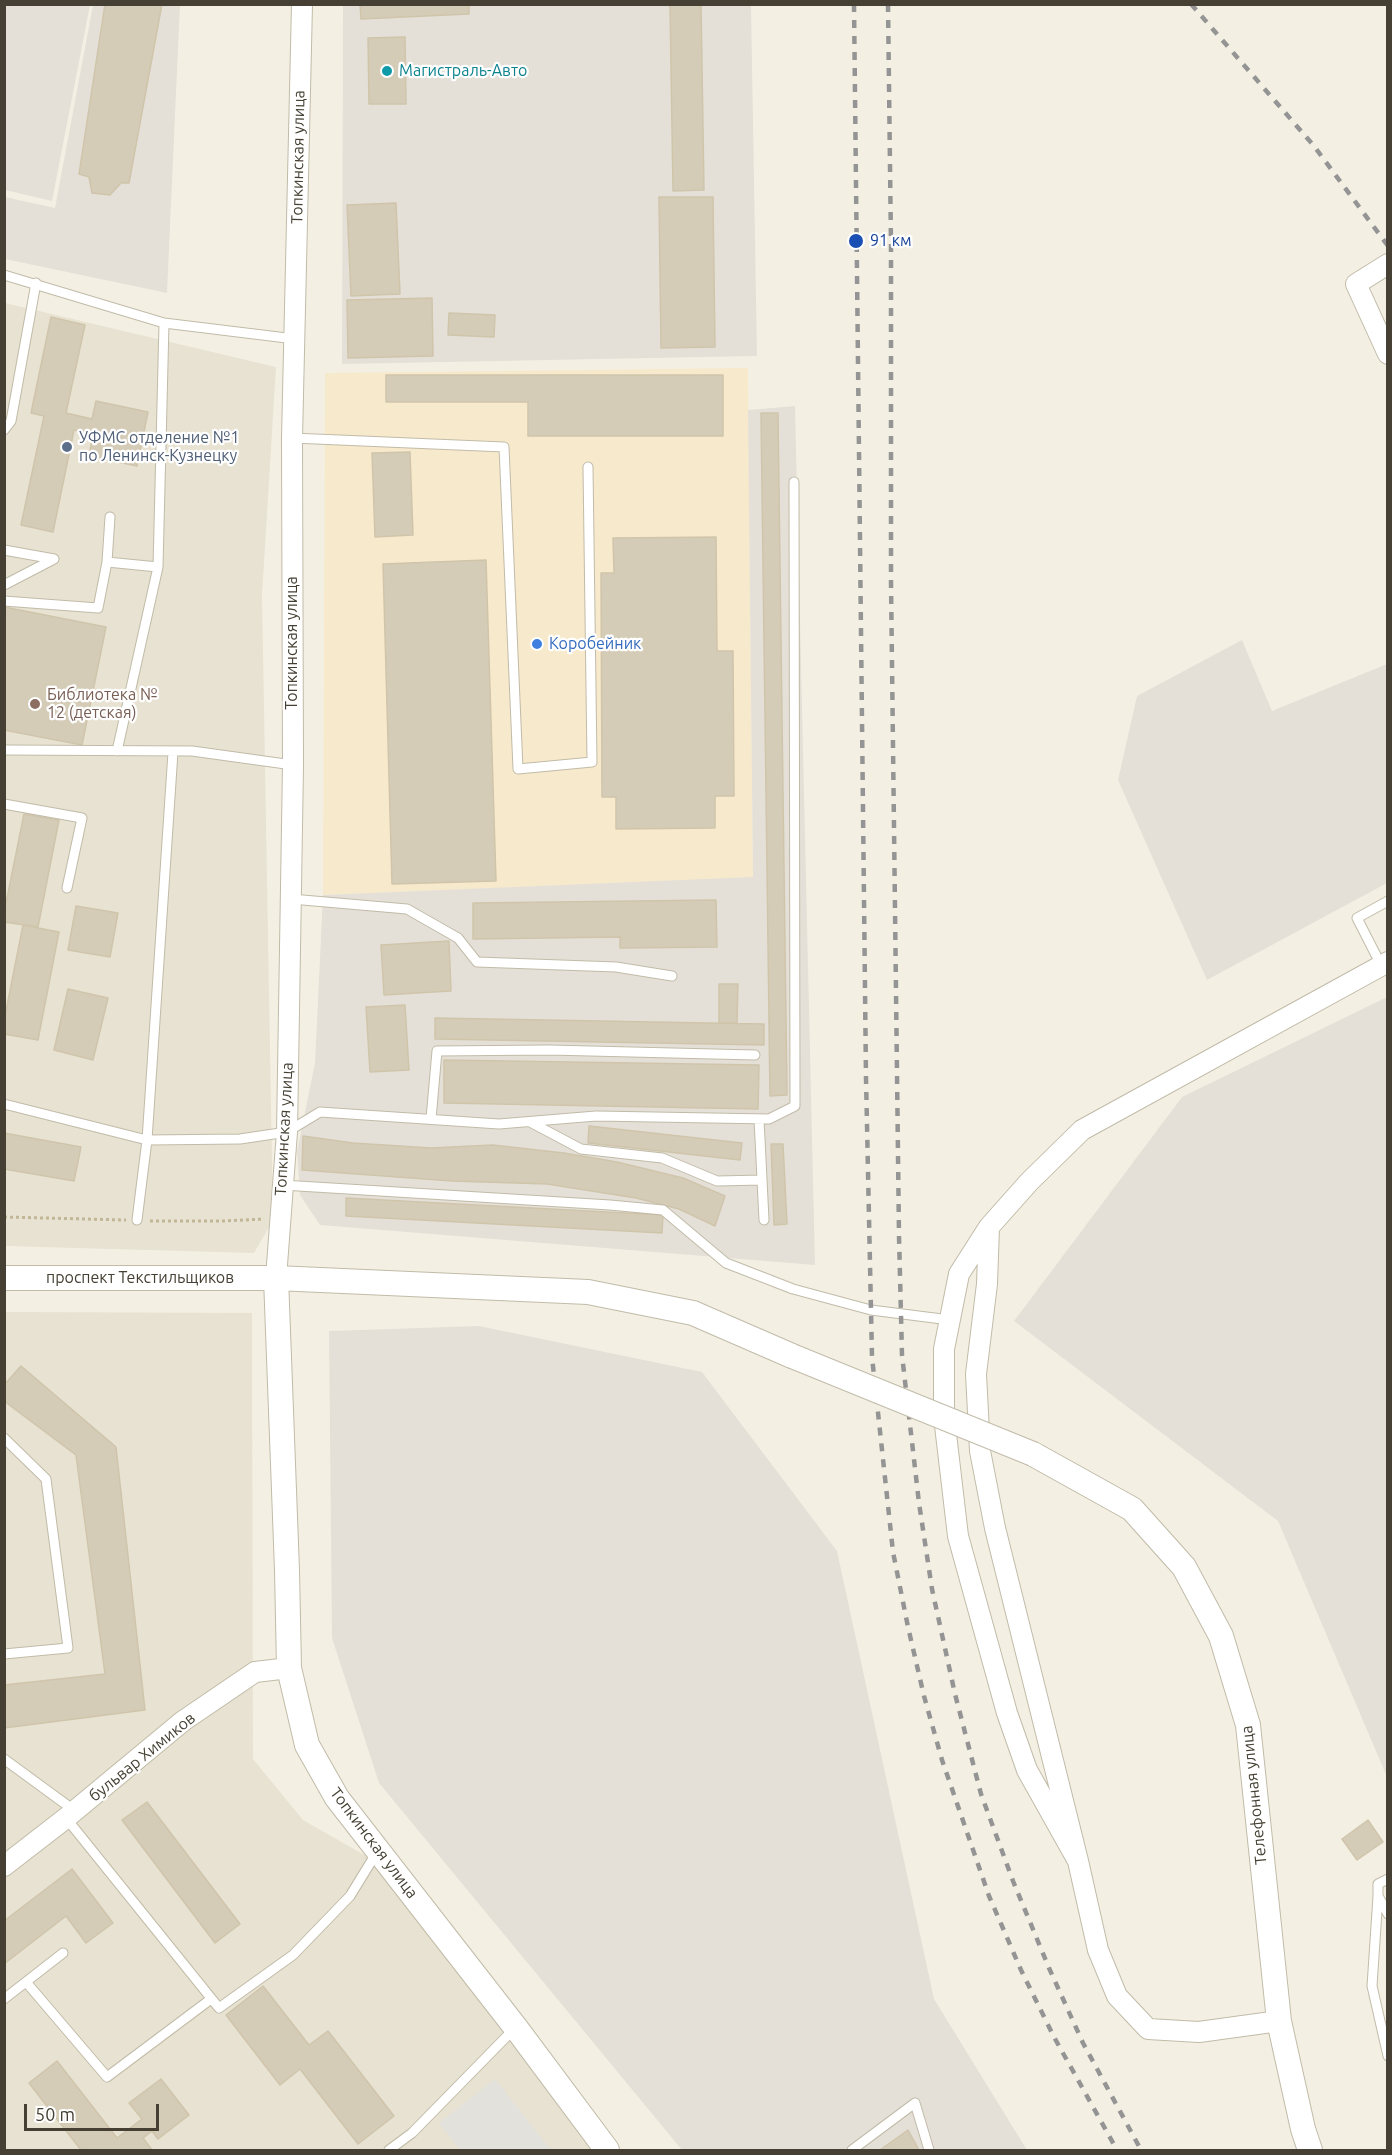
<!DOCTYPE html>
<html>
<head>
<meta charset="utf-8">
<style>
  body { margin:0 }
  #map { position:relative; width:1392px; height:2155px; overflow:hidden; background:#f3f0e3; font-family:Ubuntu,sans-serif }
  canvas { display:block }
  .frame { position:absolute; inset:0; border:6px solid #454033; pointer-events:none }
  .scale { position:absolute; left:24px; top:2104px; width:135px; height:27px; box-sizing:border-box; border:3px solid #454033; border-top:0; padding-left:8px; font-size:18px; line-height:21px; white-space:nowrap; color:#454033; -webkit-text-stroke:4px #fff; paint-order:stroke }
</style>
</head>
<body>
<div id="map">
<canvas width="1392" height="2155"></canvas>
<div class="frame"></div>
<div class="scale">50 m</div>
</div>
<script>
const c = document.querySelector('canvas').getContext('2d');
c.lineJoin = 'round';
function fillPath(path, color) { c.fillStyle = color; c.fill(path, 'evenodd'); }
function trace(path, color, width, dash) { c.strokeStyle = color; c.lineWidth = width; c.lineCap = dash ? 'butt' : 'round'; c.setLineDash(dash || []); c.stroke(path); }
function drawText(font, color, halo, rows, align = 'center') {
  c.font = font + ' Ubuntu,sans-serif'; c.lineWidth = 4.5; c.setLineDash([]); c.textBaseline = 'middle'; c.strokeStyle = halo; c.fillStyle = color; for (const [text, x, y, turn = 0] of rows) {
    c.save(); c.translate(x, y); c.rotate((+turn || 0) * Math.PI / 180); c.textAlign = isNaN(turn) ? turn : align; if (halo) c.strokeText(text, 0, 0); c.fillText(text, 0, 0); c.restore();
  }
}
fillPath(new Path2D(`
  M5 303 276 367 262 595 273 1220 254 1253 5 1246Z
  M5 1312 252 1313 253 1759 303 1820 396 1873 598 2150H5Z`), '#e7e2d1');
fillPath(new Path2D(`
  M748 368 753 878 323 895 325 373Z`), '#f7e9cc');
fillPath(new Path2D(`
  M5 4 90 5 52 201 5 190Z
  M93 5H180L167 293 5 259V197L55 208Z
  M343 5H751L757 356 342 364Z
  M795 406 815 1265 320 1225 300 1195 297 1151 315 1063 323 895 753 877 748 410Z
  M1242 640 1272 711 1387 664V883L1207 980 1118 780 1137 696Z
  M1387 997V1777L1278 1521 1014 1321 1182 1097Z
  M479 1326 702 1372 837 1551 934 1999 1027 2150H682L379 1783 332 1638 329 1331Z`), '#e4e0d8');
fillPath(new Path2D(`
  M495 2079 551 2150H460L439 2123Z`), '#e3e1dc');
const building = new Path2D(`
  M105 4H162L129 183H121L110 195 92 193 89 177 79 174Z
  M360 4H469V14L361 19Z
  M670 4H701L704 190 673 191Z
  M405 37 406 104H369L368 38Z
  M659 197H713L715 347 661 348Z
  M396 203 400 294 351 296 347 205Z
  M432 298 433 356 348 358 347 300Z
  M449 313 495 315 494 337 448 335Z
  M51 317 85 325 66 413 92 419 96 401 148 412 137 466 89 456 93 434 74 430 53 532 21 525 44 416 31 413Z
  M386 375H723V436H528V402H386Z
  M761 413H778L787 1095 770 1096Z
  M410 452 413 535 375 537 372 453Z
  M716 537 717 651H733L734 796H715V828L616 829V797H602L601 573H614L613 538Z
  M486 560 496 881 392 884 383 564Z
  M4 607 106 627 82 745 4 730Z
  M24 814 59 820 38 927 4 922V913Z
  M716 900 717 947 620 948V937L473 939V903Z
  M76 906 118 913 110 957 68 950Z
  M23 925 59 932 38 1040 4 1034V1021Z
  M449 941 451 991 384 995 381 945Z
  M719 984H738L737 1023H719Z
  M68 989 108 998 93 1060 54 1050Z
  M405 1005 409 1070 370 1072 366 1007Z
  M435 1018 764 1024V1045L435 1039Z
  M444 1060 759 1065 758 1109 444 1103Z
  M589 1126 742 1143 740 1160 588 1143Z
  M4 1133 81 1147 74 1181 4 1169Z
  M303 1136 353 1143 431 1148 493 1145 564 1153 617 1162 683 1178 725 1196 715 1226 679 1209 636 1198 547 1184 452 1181 302 1170Z
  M771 1144H783L787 1224 774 1225Z
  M346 1198 663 1215 662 1233 346 1216Z
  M21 1366 116 1447 145 1710 4 1728V1685L105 1674 76 1455 4 1401V1385Z
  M147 1802 240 1924 215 1943 122 1820Z
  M1368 1820 1383 1842 1357 1860 1342 1839Z
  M72 1869 113 1923 86 1943 66 1916 4 1964V1921Z
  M263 1986 309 2045 328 2031 394 2116 358 2144 300 2069 280 2085 226 2015Z
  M57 2061 117 2138 142 2119 129 2103 161 2079 189 2115 158 2139 152 2131 143 2138 152 2150H81L29 2083Z
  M908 2130 919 2150H880Z`);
fillPath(building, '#d5ccb8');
trace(building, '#d0c5ab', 1.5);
const service = new Path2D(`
  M4 275 164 323 158 567 117 751
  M164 323 295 339
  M4 430 11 421 36 283
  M292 438 504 447 518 769 592 762 588 467
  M4 550 54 559
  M107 562 110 517
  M4 585 54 559
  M4 601 98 608 107 562 158 567
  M4 750 192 751 293 765
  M4 804 82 818 67 888
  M291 899 407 909 458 938 477 962 616 967 672 976
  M1381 965 1357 918 1388 901
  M4 1104 147 1140 240 1139 287 1132 320 1112 499 1124 596 1116 769 1119 795 1106 794 482
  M431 1119 437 1051 549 1050 755 1055
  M759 1119 764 1220
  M530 1122 581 1149 662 1158 717 1181 762 1180
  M282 1185 610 1205 663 1210 726 1263 793 1289 871 1310 950 1320
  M137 1220 147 1140 173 752
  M4 1438 46 1479 68 1648 4 1654
  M4 1759 75 1811
  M66 1818 219 2008 293 1955 350 1896 377 1852
  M1378 1896V1884L1388 1879
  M1388 1914 1378 1896 1372 1986 1388 2056
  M26 1982 107 2077 211 1999
  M4 1999 63 1953
  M389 2150 412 2133 514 2029
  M852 2150 915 2103 929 2150`);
const minor = new Path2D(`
  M1388 264 1356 284 1388 354
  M989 1227 987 1284 976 1374 980 1451 995 1528 1078 1861 1098 1950 1117 1996 1148 2029 1199 2032 1279 2021
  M276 1278 287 1132 293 765 292 438 302 4
  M1078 1861 1027 1770 1007 1713 958 1536 944 1417V1349L959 1274 989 1227 1029 1182 1082 1130 1388 962
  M4 1866 66 1818 183 1721 255 1672 289 1668`);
const tertiary = new Path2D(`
  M4 1278H276L588 1292 693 1313 792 1356
  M276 1278 287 1570 289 1668 307 1745 337 1798 516 2028 607 2150
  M1033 1454 1132 1509 1184 1567 1221 1636 1248 1725 1279 2021 1303 2129 1310 2150`);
trace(service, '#c1bba8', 11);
trace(minor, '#c1bba8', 22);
trace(tertiary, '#c1bba8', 26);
trace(new Path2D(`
  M4 1217 126 1220
  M150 1221H223L264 1219`), '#c1b696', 3, [3, 3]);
trace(service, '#fff', 9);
trace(minor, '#fff', 20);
trace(tertiary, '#fff', 24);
trace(new Path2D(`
  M854 4 866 1078 872 1357 893 1552 908 1627 924 1696 942 1760 989 1896 1021 1970 1054 2037 1117 2150
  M888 4 891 245V582L899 1236 902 1355 919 1503 932 1589 955 1694 981 1794 1013 1881 1049 1968 1083 2043 1141 2150
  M1191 4 1314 146 1388 246`), '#949494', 4.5, [8, 8]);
const tertiaryBridge = new Path2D(`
  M792 1356 1033 1454`);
trace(tertiaryBridge, '#c1bba8', 26, []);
trace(tertiaryBridge, '#fff', 24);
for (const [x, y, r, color] of [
  [387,71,6,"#0f9aa8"],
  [856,241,8,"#1a4fb4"],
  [67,447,6,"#5c6f8a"],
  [537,644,6,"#3f7fe0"],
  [35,704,6,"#8d6e63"]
]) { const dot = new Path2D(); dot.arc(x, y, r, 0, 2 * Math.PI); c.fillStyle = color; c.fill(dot); trace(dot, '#fff', 2); }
drawText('16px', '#0d838f', '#fff', [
  ["Магистраль-Авто",399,71]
], 'left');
drawText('16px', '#454033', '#fff', [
  ["Топкинская улица",298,157,-89],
  ["Топкинская улица",292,643,-90],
  ["Топкинская улица",284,1129,-87],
  ["проспект Текстильщиков",140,1278],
  ["бульвар Химиков",142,1757,-39],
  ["Телефонная улица",1254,1795,-96],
  ["Топкинская улица",374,1843,53]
]);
drawText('16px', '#164399', '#fff', [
  ["91 км",870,241]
], 'left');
drawText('16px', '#4e5e75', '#fff', [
  ["УФМС отделение №1",79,438],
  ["по Ленинск-Кузнецку",79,456]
], 'left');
drawText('16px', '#366cbe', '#fff', [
  ["Коробейник",549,644]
], 'left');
drawText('16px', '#785e54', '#fff', [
  ["Библиотека №",47,695],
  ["12 (детская)",47,713]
], 'left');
</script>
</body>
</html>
